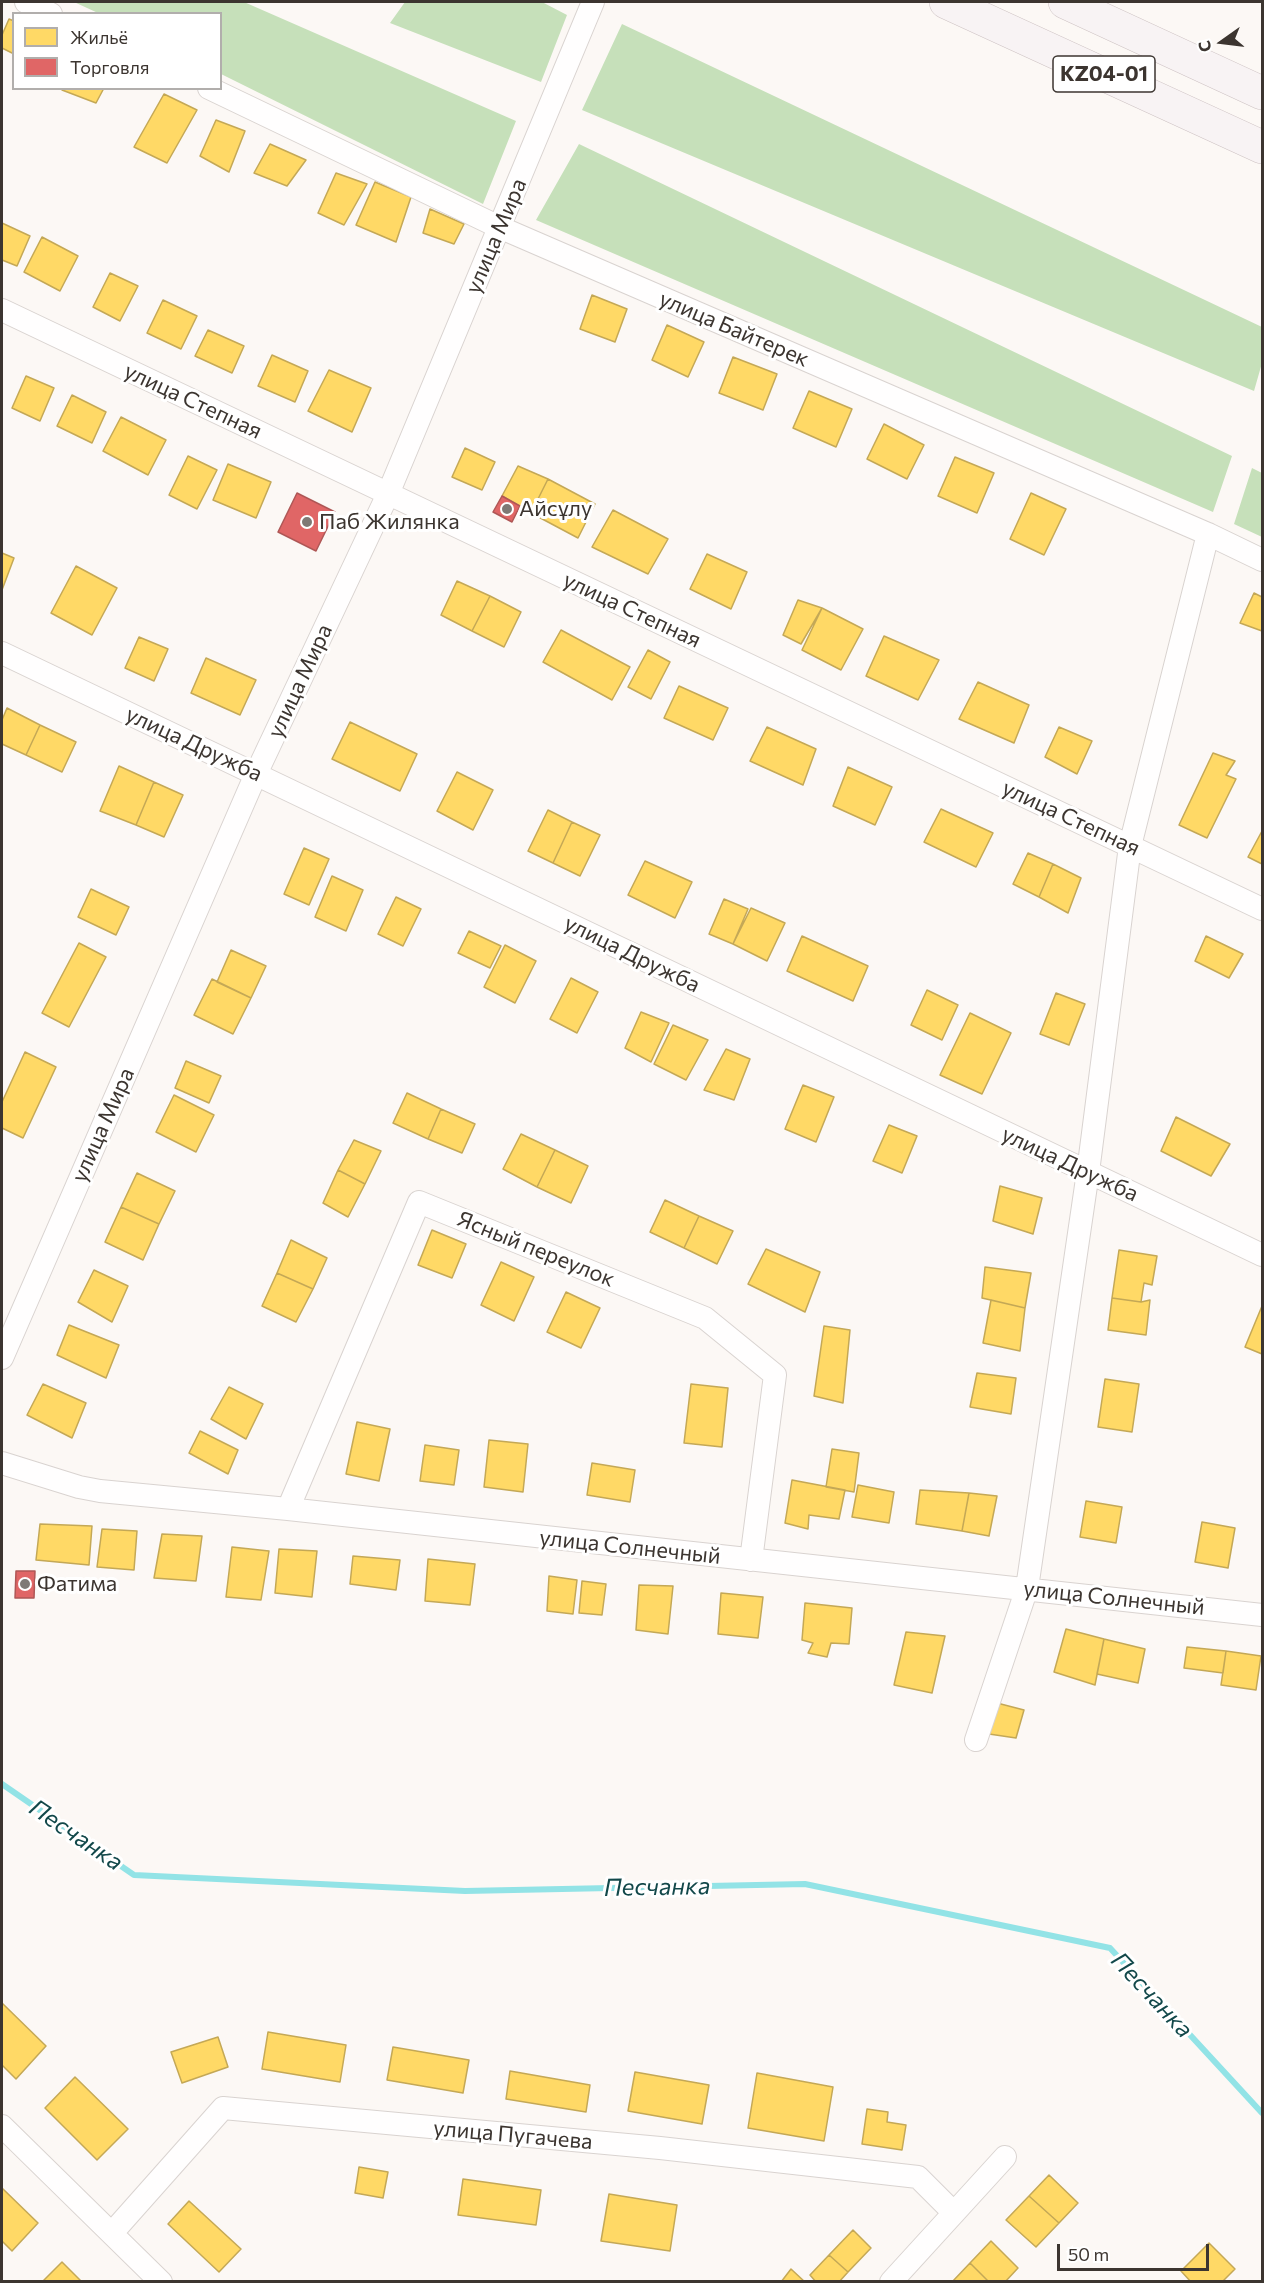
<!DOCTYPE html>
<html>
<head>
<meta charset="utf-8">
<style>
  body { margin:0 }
  #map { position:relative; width:1264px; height:2283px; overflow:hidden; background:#fcf8f5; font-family:Commissioner,sans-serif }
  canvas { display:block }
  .frame { position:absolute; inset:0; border:3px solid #3c3530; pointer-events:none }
  .legend { position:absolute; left:12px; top:12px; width:210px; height:78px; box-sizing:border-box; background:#fff; border:2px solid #b1aeac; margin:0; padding:8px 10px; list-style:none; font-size:18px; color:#3c3530 }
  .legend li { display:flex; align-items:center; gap:12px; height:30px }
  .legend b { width:30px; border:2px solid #b1aeac }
  .north { position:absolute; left:1192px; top:12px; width:60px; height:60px; -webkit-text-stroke:4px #fff; paint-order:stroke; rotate:256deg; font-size:16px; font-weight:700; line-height:24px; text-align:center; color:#3c3530 }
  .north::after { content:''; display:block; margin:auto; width:21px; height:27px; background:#3c3530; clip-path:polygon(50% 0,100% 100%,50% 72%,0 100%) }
  .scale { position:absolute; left:1057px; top:2244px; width:152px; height:27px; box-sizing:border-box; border:3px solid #3c3530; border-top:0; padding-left:8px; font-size:18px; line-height:21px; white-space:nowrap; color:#3c3530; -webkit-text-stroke:4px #fff; paint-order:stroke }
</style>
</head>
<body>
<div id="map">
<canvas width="1264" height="2283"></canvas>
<div class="frame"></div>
<ul class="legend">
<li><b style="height:16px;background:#ffd966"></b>Жильё</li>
<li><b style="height:16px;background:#e06666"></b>Торговля</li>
</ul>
<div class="north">С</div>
<div class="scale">50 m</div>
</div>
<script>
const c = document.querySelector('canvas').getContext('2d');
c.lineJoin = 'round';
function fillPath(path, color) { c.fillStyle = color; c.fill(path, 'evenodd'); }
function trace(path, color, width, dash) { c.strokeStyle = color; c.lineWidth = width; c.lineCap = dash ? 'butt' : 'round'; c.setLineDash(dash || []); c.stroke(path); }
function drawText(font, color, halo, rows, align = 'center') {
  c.font = font + ' Commissioner,sans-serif'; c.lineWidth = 6; c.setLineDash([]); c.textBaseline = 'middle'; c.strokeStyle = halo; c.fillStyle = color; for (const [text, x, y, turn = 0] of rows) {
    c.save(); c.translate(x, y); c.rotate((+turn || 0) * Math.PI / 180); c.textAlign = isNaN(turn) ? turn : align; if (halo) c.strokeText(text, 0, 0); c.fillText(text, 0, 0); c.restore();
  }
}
fillPath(new Path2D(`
  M74 2H244L516 121 483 204 221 74 220 14 98 13Z
  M405 2H542L567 15 541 82 390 23Z
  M622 24 1262 327V363L1254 391 582 110Z
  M579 144 1232 456 1213 512 536 220Z
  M1252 468 1262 473V537L1234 524Z`), '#c6e0ba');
const homes = new Path2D(`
  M9 19 14 21V54L2 48V35Z
  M63 88H104L96 103 62 90Z
  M164 94 197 110 167 163 134 147Z
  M216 120 245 131 229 172 200 156Z
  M270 144 306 160 287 186 254 173Z
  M336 173 367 184 344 225 318 213Z
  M375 182 411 197 396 242 356 225Z
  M430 209 464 224 454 244 423 233Z
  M2 223 30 236 17 266 2 260Z
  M42 237 78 256 60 291 24 272Z
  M110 273 138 286 120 321 93 307Z
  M592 295 627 309 615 342 580 329Z
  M163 300 197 316 181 349 147 333Z
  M667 325 704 342 688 377 652 360Z
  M208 330 244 346 232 373 195 356Z
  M272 355 308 371 295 402 258 386Z
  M733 357 777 374 763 410 719 393Z
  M329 370 371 388 352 432 308 411Z
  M26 376 54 388 40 421 12 408Z
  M809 391 852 409 836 447 793 428Z
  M72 395 106 412 92 443 57 426Z
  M121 417 166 440 148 475 103 451Z
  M884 424 924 445 907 479 867 459Z
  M465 448 495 462 482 490 452 477Z
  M188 456 217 470 197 509 169 495Z
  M955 457 994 473 977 513 938 496Z
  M228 464 271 482 256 518 213 500Z
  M518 466 548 479 531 513 502 496Z
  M548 479 595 504 578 538 531 513Z
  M1031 493 1066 509 1044 555 1010 539Z
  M613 510 668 539 648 574 592 547Z
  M2 553 14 558 2 590Z
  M707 554 747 572 731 609 690 589Z
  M76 566 117 588 92 635 51 613Z
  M457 581 490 596 472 631 441 615Z
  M1254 593 1262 597V631L1240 623Z
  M490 596 521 612 504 647 472 631Z
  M798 600 822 608 801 644 783 635Z
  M822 608 863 629 841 670 802 650Z
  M561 630 630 667 612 700 543 662Z
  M884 636 939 660 918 700 866 676Z
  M139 637 168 649 154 681 125 668Z
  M648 650 670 662 651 699 628 687Z
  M206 658 256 680 240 715 191 693Z
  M978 682 1029 705 1014 743 959 719Z
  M679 686 728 708 713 740 664 718Z
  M7 708 40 725 26 755 2 744V720Z
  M350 722 417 754 400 791 332 759Z
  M40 725 76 742 62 772 26 755Z
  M767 727 816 749 803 785 750 761Z
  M1059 727 1092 741 1077 774 1045 757Z
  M1213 753 1235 761 1226 775 1236 779 1207 838 1179 825Z
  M119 766 154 782 136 825 100 811Z
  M848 767 892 787 875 825 833 806Z
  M457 772 493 790 473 830 437 811Z
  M154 782 183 795 164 837 136 825Z
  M941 809 993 833 976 867 924 842Z
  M548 810 572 822 553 863 528 851Z
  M572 822 600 835 580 876 553 863Z
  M1262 831V864L1248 857Z
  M304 848 329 859 309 905 284 894Z
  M1028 853 1053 864 1039 897 1013 884Z
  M645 861 692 882 675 918 628 895Z
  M1053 864 1081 878 1068 913 1039 897Z
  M332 876 363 890 346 931 315 917Z
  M91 889 129 907 116 935 78 917Z
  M396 897 421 909 403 946 378 934Z
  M724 899 748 909 733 944 709 934Z
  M751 908 785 923 767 961 733 944Z
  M469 931 501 946 490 968 458 953Z
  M802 936 868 966 853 1001 787 971Z
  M1206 936 1243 954 1229 978 1195 961Z
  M79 943 106 957 69 1027 42 1013Z
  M505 945 536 961 515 1003 484 987Z
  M231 950 266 966 251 998 217 982Z
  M571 978 598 992 577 1033 550 1019Z
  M212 979 251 998 233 1034 194 1015Z
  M927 990 958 1005 942 1040 911 1025Z
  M1056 993 1085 1004 1069 1045 1040 1034Z
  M641 1012 669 1023 651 1062 625 1048Z
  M970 1013 1011 1033 982 1094 940 1075Z
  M673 1025 708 1040 686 1080 654 1064Z
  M726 1049 750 1059 734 1100 704 1090Z
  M25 1052 56 1067 23 1138 2 1128V1102Z
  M186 1061 221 1076 209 1103 175 1088Z
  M803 1085 834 1097 816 1142 785 1129Z
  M407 1093 441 1109 428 1139 393 1123Z
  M174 1095 214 1115 196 1152 156 1132Z
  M441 1109 475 1124 462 1153 428 1139Z
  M1176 1117 1230 1144 1211 1176 1161 1151Z
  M889 1125 917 1136 902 1173 873 1161Z
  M521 1134 555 1150 537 1187 503 1169Z
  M354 1140 381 1151 365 1184 338 1170Z
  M555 1150 588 1166 571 1203 537 1187Z
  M338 1170 365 1184 348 1217 323 1203Z
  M137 1173 175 1191 159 1224 121 1207Z
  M1000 1186 1042 1198 1033 1234 993 1221Z
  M665 1200 699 1216 684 1248 650 1232Z
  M121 1207 159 1224 143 1260 105 1242Z
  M699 1216 733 1231 717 1264 684 1248Z
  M432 1230 466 1244 452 1278 418 1265Z
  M291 1240 327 1258 313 1289 277 1273Z
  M766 1249 820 1272 805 1312 748 1284Z
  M1119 1250 1157 1256 1152 1285 1144 1283 1141 1302 1112 1298Z
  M501 1262 534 1277 514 1321 481 1305Z
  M985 1267 1031 1273 1025 1308 982 1298Z
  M94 1270 128 1286 112 1322 78 1302Z
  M277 1273 313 1289 296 1322 262 1306Z
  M566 1292 600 1308 581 1348 547 1332Z
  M1112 1298 1141 1302 1150 1300 1146 1335 1108 1330Z
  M991 1300 1025 1308 1020 1351 983 1343Z
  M1262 1306V1354L1245 1347Z
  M69 1325 119 1345 106 1378 57 1355Z
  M824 1326 850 1330 843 1403 814 1396Z
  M977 1373 1016 1378 1011 1414 970 1407Z
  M1105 1379 1139 1384 1132 1432 1098 1427Z
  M43 1384 86 1403 72 1438 27 1415Z
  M691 1384 728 1388 722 1447 684 1443Z
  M229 1387 263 1404 246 1439 211 1419Z
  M357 1422 390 1429 379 1481 346 1474Z
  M200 1431 238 1450 228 1474 189 1453Z
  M489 1440 528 1444 523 1492 484 1487Z
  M425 1445 459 1450 454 1485 420 1481Z
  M832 1449 859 1453 854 1492 826 1487Z
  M592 1463 635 1470 630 1502 587 1495Z
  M792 1480 845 1490 839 1519 809 1515 808 1529 785 1523Z
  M858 1485 894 1492 889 1523 852 1517Z
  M920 1490 969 1493 962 1531 916 1524Z
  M969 1493 997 1496 989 1536 962 1531Z
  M1086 1501 1122 1507 1116 1543 1080 1537Z
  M1202 1522 1235 1528 1228 1568 1195 1562Z
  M40 1524 92 1526 89 1565 36 1560Z
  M102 1529 137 1531 134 1570 97 1567Z
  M162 1534 202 1536 196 1581 154 1578Z
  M232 1547 269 1551 261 1600 226 1597Z
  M279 1549 317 1551 312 1597 275 1593Z
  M353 1556 400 1560 396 1590 350 1584Z
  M428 1559 475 1564 470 1605 425 1601Z
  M549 1576 577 1580 573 1614 547 1611Z
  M582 1581 606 1584 602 1615 579 1613Z
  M639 1585 673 1586 668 1634 636 1630Z
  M721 1593 763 1597 758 1638 718 1634Z
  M805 1603 852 1608 849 1644 831 1643 827 1657 808 1653 813 1643 802 1640Z
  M1066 1629 1104 1639 1095 1685 1054 1672Z
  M906 1632 945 1636 932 1693 894 1685Z
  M1104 1639 1145 1649 1138 1683 1097 1674Z
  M1187 1647 1226 1651 1223 1673 1184 1668Z
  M1226 1651 1261 1656 1256 1690 1221 1685Z
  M997 1703 1024 1710 1016 1738 989 1734Z
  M2 2003 46 2046 16 2079 2 2065Z
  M268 2032 346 2045 340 2082 262 2069Z
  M218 2037 228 2067 182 2083 171 2052Z
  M393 2047 469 2060 463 2093 387 2080Z
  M510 2071 590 2085 586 2112 506 2099Z
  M635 2072 709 2085 702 2124 628 2111Z
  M757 2073 833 2087 824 2141 748 2128Z
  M75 2077 128 2129 97 2160 45 2108Z
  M867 2109 888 2112 887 2122 906 2125 902 2150 862 2144Z
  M359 2167 388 2172 383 2198 355 2193Z
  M1049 2175 1078 2203 1059 2223 1029 2196Z
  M463 2179 541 2190 536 2225 458 2215Z
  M2 2188 38 2223 12 2251 2 2241Z
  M609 2194 677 2205 670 2251 601 2241Z
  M1029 2196 1059 2223 1036 2247 1006 2220Z
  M189 2201 241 2249 219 2272 168 2224Z
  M853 2230 871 2248 848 2272 829 2255Z
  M991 2241 1018 2268 1005 2282H989L970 2263Z
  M1209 2243 1235 2269 1222 2282H1191L1181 2271Z
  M829 2255 848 2272 839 2282H816L810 2275Z
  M62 2262 82 2282H42Z
  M970 2263 989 2282H952Z
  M791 2269 805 2282H781Z`);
fillPath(homes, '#ffd966');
trace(homes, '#c4a856', 1.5);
const shops = new Path2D(`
  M297 493 335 512 316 551 278 532Z
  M502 496 520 506 512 522 493 512Z
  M16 1571H35L34 1598H15Z`);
fillPath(shops, '#e06666');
trace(shops, '#af5756', 1.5);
trace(new Path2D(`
  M2 1784 134 1875 465 1891 805 1884 1110 1948 1262 2113`), '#92e3e6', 6);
const street = new Path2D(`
  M26 2 51 14
  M209 88 499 227 1208 534 1262 560
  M2 310 1262 909
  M2 653 1262 1255
  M2 1358 256 774 388 494 593 2
  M2 1463 79 1487 100 1491 288 1509 1262 1615
  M288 1509 419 1202 705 1318 775 1375 751 1560
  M976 1740 1027 1588 1088 1172 1130 846 1208 534
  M2 2126 161 2282
  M112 2233 223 2108 660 2148 918 2177 954 2213
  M891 2282 1005 2157`);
const primary = new Path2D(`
  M946 2 1262 147
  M1065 2 1262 93`);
trace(street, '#d9d3d0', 24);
trace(primary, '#cdc2c3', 34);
trace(street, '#fffefe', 22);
trace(primary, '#f8f3f4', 33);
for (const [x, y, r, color] of [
  [507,509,6,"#7f7975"],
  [307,522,6,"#7f7975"],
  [25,1584,6,"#7f7975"]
]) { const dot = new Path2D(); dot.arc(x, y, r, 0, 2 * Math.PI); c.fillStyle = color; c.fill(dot); trace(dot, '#fff', 2); }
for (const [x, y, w] of [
  [1104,74,102]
]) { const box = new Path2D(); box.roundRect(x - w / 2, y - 18, w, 36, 4.5); c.fillStyle = '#fff'; c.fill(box); trace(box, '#3c3530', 1.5); }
drawText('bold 21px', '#3c3530', null, [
  ["KZ04-01",1104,74]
]);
drawText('22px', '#3c3530', '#fff', [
  ["улица Мира",496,236,-67],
  ["улица Байтерек",734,329,23],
  ["улица Степная",193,401,25],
  ["улица Степная",632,610,25],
  ["улица Мира",300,681,-65],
  ["улица Дружба",194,744,25],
  ["улица Степная",1071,818,25],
  ["улица Дружба",632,954,26],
  ["улица Мира",103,1125,-66],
  ["улица Дружба",1070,1164,25],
  ["Ясный переулок",536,1249,22],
  ["улица Солнечный",630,1547,6],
  ["улица Солнечный",1114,1598,6],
  ["улица Пугачева",513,2135,5]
]);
drawText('22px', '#3c3530', '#fff', [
  ["Айсұлу",519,509],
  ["Паб Жилянка",319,522],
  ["Фатима",37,1584]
], 'left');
drawText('italic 24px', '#12484a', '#fff', [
  ["Песчанка",76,1835,34],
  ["Песчанка",657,1887,-1],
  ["Песчанка",1152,1995,47]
]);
</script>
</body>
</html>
